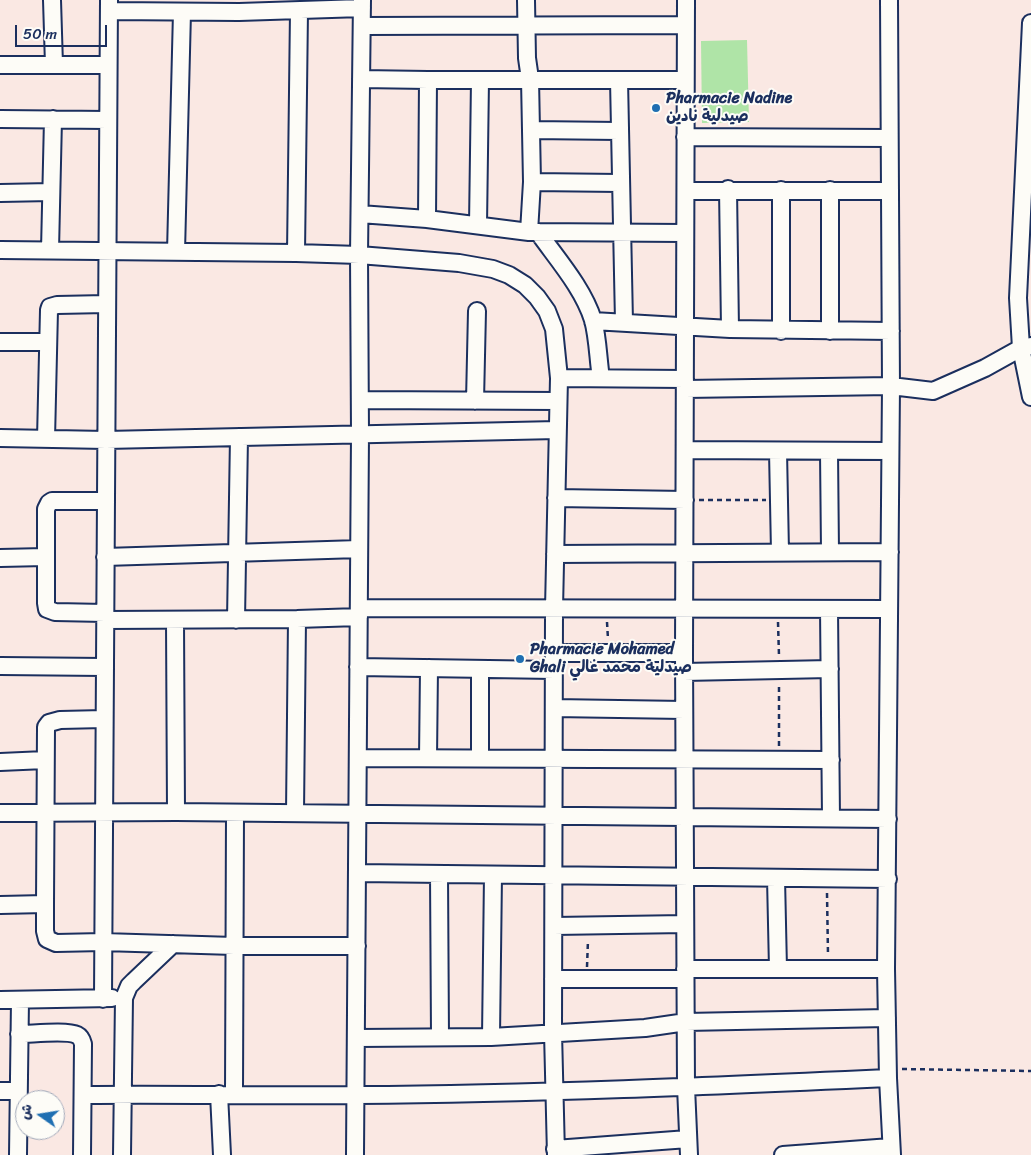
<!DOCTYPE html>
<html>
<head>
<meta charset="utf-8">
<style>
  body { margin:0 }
  #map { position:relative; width:1031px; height:1155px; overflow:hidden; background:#fae8e3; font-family:Sriracha,"Playpen Sans Arabic",sans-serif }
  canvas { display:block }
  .north { position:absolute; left:15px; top:1090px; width:50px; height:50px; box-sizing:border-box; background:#fdfcf7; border:1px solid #a3aaba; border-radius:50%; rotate:283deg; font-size:14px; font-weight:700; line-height:20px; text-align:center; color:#1b2f5e }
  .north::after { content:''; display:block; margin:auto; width:18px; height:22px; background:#1f6fb2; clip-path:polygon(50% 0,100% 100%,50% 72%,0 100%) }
  .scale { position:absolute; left:15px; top:25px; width:92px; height:22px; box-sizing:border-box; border:2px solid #1b2f5e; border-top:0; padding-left:6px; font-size:15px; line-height:18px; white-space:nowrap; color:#1b2f5e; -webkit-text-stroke:4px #fdfcf7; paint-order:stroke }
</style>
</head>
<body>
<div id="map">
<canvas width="1031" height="1155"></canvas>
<div class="north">ش</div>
<div class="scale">50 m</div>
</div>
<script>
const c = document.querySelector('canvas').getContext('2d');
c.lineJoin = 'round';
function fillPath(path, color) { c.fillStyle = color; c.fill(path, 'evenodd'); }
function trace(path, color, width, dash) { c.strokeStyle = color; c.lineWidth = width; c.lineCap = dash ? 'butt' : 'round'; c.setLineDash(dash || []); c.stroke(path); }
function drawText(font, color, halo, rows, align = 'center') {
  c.font = font + ' Sriracha,"Playpen Sans Arabic",sans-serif'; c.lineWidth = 4; c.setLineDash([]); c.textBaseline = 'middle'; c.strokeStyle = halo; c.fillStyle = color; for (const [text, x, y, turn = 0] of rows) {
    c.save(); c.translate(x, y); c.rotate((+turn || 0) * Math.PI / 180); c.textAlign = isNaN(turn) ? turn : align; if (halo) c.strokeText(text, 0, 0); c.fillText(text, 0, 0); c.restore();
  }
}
fillPath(new Path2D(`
  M747 40 749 122 702 123 701 41Z`), '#afe4a7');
const minor = new Path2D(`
  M52 0 54 65
  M526 0 527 58 530 79 532 182 529 232
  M686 0 684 653 686 1087 689 1155
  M889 0 891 386 886 969 888 1078 892 1155
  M109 11 239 12 362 8
  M1031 23 1018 298 1021 348 1031 397
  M362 26 685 25
  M0 65H108
  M361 79 428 80H685
  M619 80 624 322
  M0 119 108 120
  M531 130 619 131
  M685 137 889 138
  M532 182 620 183
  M728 189 730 329
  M686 191H889
  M0 193 51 192
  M360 214 427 219 529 232 685 233
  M427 219 428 80
  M478 225 480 80
  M538 232C557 259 583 288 593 320 598 338 598 359 601 378
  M0 250 296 253 359 255 459 263 493 269 509 275 525 285 537 297 547 311 554 329 559 378 554 609 553 1032 556 1155
  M50 250 53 119
  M176 252 182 12
  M296 253 299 11
  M593 321 730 329 891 331
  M781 331V190
  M830 331V190
  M0 342H48
  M559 378 685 379
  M685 389 891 386 933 391 985 368 1021 348 1031 346
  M360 400 558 401
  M475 401 477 311
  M0 438 106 440 557 430
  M46 439 49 310 50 307 57 305 106 304
  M685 450 890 451
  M778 451 780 552
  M829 452 830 552
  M556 498 685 500
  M555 554 890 552
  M105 557 359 549
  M0 558 45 557
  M359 608 889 609
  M829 609 831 818
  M105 613 55 612 47 609 46 603V509L49 503 52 501H105
  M105 620 297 619 359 617
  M236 620 239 437
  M175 621 176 812
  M554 653H684
  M0 666 104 667
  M358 667 554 670
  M684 672 830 669
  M554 708 684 710
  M104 719 60 720 49 723 46 727 45 904V931L47 939 56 943 103 942 234 946H357
  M480 757V669
  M358 758 831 760
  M428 758 429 668
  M0 762 45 760
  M0 813 176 812 888 819
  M295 813 297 619
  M357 873 888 879
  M439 874 440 1037
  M776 878 778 969
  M0 905 45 904
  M554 926 685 924
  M685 969H886
  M553 979H685
  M103 999 109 0
  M0 1000 112 998
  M19 1034C32 1034 67 1030 77 1035 81 1037 82 1040 83 1044L82 1155
  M491 1037 493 875
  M357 1038 491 1037 645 1028 686 1022 887 1018
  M0 1091H18
  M219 1094 222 1155
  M234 1094 235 813
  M83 1095C175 1094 267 1096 358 1095 535 1094 712 1086 888 1078
  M555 1149 688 1139
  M18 1155 20 1000
  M122 1155 124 998 129 986 134 981 173 944
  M355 1155 360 434 359 255 362 0
  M783 1155 891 1147`);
trace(minor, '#1b2f5e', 20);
trace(new Path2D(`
  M699 500H766
  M607 622 608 639
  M778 622 779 656
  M779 746V684
  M827 893 828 955
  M587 967 588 940
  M902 1069 1031 1071`), '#1b2f5e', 2.5, [5, 4]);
trace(minor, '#fdfcf7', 16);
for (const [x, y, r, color] of [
  [656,108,5,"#1f6fb2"],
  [520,659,5,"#1f6fb2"]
]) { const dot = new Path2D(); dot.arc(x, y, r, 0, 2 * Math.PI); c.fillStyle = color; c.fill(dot); trace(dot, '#fdfcf7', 2); }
drawText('bold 16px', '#1b2f5e', '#fdfcf7', [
  ["Pharmacie Nadine",666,99],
  ["صيدلية نادين",666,117],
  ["Pharmacie Mohamed",530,650],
  ["Ghali صيدلية محمد غالي",530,668]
], 'left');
</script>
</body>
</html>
